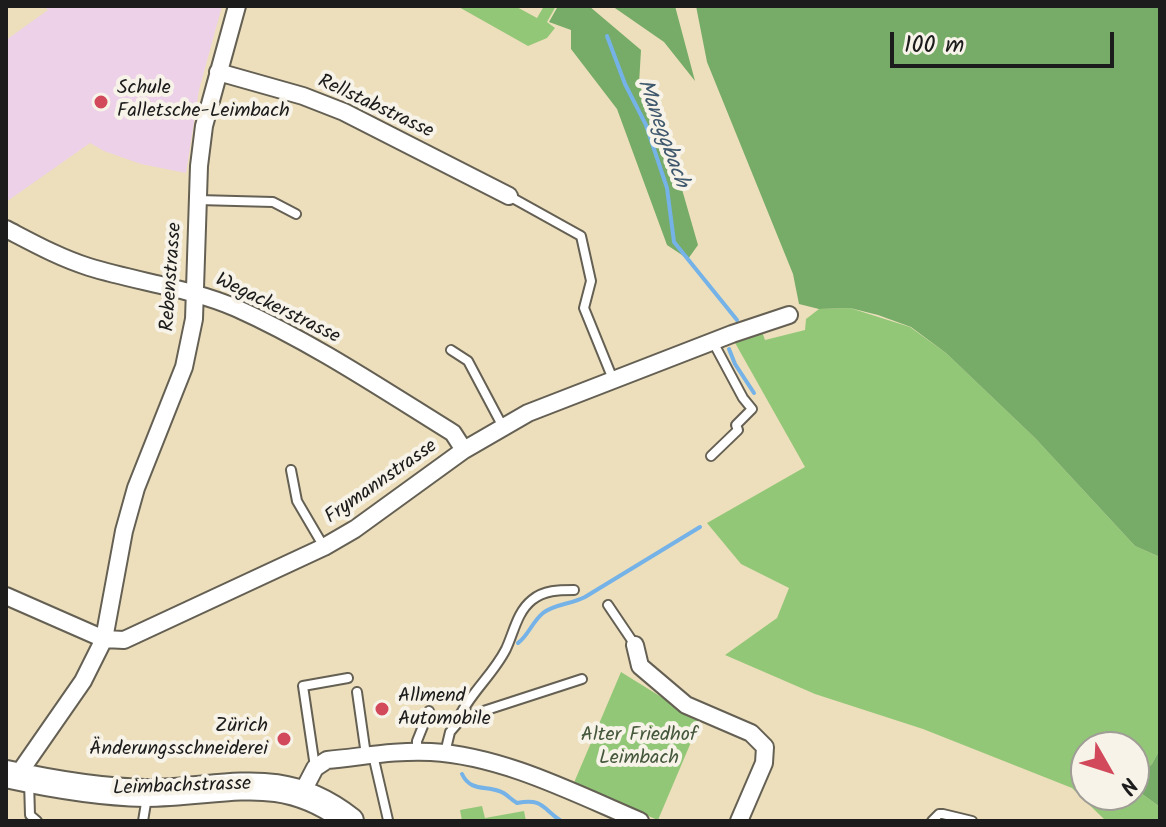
<!DOCTYPE html>
<html>
<head>
<meta charset="utf-8">
<style>
  body { margin:0 }
  #map { position:relative; width:1166px; height:827px; overflow:hidden; background:#eddfbc; font-family:Kalam,sans-serif }
  canvas { display:block }
  .frame { position:absolute; inset:0; border:8px solid #1c1c1c; pointer-events:none }
  .north { position:absolute; left:1070px; top:731px; width:80px; height:80px; box-sizing:border-box; background:#f7f3e8; border:2px solid #9f9d96; border-radius:50%; rotate:129deg; font-size:22px; font-weight:700; line-height:32px; text-align:center; color:#1c1c1c }
  .north::after { content:''; display:block; margin:auto; width:28px; height:36px; background:#d1495b; clip-path:polygon(50% 0,100% 100%,50% 72%,0 100%) }
  .scale { position:absolute; left:890px; top:32px; width:224px; height:36px; box-sizing:border-box; border:4px solid #1c1c1c; border-top:0; padding-left:10px; font-size:24px; line-height:28px; white-space:nowrap; color:#1c1c1c; -webkit-text-stroke:6px #f7f3e8; paint-order:stroke }
</style>
</head>
<body>
<div id="map">
<canvas width="1166" height="827"></canvas>
<div class="frame"></div>
<div class="north">N</div>
<div class="scale">100 m</div>
</div>
<script>
const c = document.querySelector('canvas').getContext('2d');
c.lineJoin = 'round';
function fillPath(path, color) { c.fillStyle = color; c.fill(path, 'evenodd'); }
function trace(path, color, width, dash) { c.strokeStyle = color; c.lineWidth = width; c.lineCap = dash ? 'butt' : 'round'; c.setLineDash(dash || []); c.stroke(path); }
function drawText(font, color, halo, rows, align = 'center') {
  c.font = font + ' Kalam,sans-serif'; c.lineWidth = 8; c.setLineDash([]); c.textBaseline = 'middle'; c.strokeStyle = halo; c.fillStyle = color; for (const [text, x, y, turn = 0] of rows) {
    c.save(); c.translate(x, y); c.rotate((+turn || 0) * Math.PI / 180); c.textAlign = isNaN(turn) ? turn : align; if (halo) c.strokeText(text, 0, 0); c.fillText(text, 0, 0); c.restore();
  }
}
fillPath(new Path2D(`
  M44 6H222L199 90 186 173 141 164 104 151 90 143 6 202V40L48 10Z`), '#edd1e9');
fillPath(new Path2D(`
  M457 6H515L537 18 544 6H556L547 22 555 28 547 38 528 46Z
  M850 308 910 327 946 353 1035 438 1135 546 1160 557V749L1152 764 1134 780V747H1086V795H1134V788L1160 807V821H1106L1072 788 923 729 815 694 725 655 777 618 789 588 741 564 707 523 805 467 734 341 761 329 765 340 805 330 806 319 819 309Z
  M621 672 700 721 658 820 573 785Z
  M482 806 485 818 524 811 526 821H462L460 810Z`), '#93c778');
fillPath(new Path2D(`
  M558 6H589L641 50 639 84 677 172 698 245 688 259 667 245 617 109 571 49V30L549 22Z
  M612 6H675L695 81 664 42Z
  M696 6H1160V557L1135 546 1035 438 946 353 911 327 878 315 850 308 819 309 799 304 793 274 707 62Z
  M1160 749V807L1134 788V780L1152 764Z`), '#76ac68');
trace(new Path2D(`
  M607 36 625 84 646 125 667 188 674 242 737 320
  M729 349 735 364 754 393
  M518 643C528 636 532 622 543 613 554 604 572 604 585 597L700 527
  M462 774C470 791 484 786 499 791 506 793 510 799 517 803 543 798 542 808 561 821`), '#74b2e7', 4);
const service = new Path2D(`
  M509 196 581 236 591 281 584 308 610 372
  M198 200 273 202 296 214
  M451 350 468 361 503 427
  M711 456 738 430 736 425 752 409 743 398 713 342
  M291 470 297 501 324 547
  M608 605 635 645
  M357 692 366 755
  M457 721C469 694 493 675 506 649 514 632 517 612 532 600 544 590 559 590 574 590
  M417 751V741L429 711
  M445 753 450 732 462 718 582 679
  M373 755 388 820
  M315 767 303 686 348 678
  M29 781 30 815 37 821
  M143 821 147 797
  M932 821 939 814H943L972 821`);
const minor = new Path2D(`
  M218 72 303 96 344 112 509 196
  M6 229C33 243 60 258 89 267 138 282 189 288 236 308 312 342 382 389 453 433L464 450
  M6 596 104 639 124 640 324 547 355 529 464 450 528 413 732 334 789 315
  M635 645 640 666 686 705 751 733 765 747 764 763 739 821
  M17 776 83 681 104 639 124 531 136 488 184 367 194 319 199 166 204 126 237 6
  M302 793 315 768 327 760C361 757 396 750 431 752 503 756 574 793 640 821`);
const primary = new Path2D(`
  M6 774C52 784 98 792 145 793 225 793 280 766 350 821`);
trace(service, '#656054', 12);
trace(minor, '#656054', 20);
trace(primary, '#656054', 30);
trace(service, '#fff', 8);
trace(minor, '#fff', 16);
trace(primary, '#fff', 26);
for (const [x, y, r, color] of [
  [101,102,8,"#d1495b"],
  [382,709,8,"#d1495b"],
  [284,739,8,"#d1495b"]
]) { const dot = new Path2D(); dot.arc(x, y, r, 0, 2 * Math.PI); c.fillStyle = color; c.fill(dot); trace(dot, '#f7f3e8', 3); }
drawText('20px', '#1c1c1c', '#f7f3e8', [
  ["Schule",117,90],
  ["Falletsche-Leimbach",117,113],
  ["Allmend",398,698],
  ["Automobile",398,721],
  ["Zürich",268,728,"right"],
  ["Änderungsschneiderei",268,751,"right"]
], 'left');
drawText('20px', '#1c1c1c', '#f7f3e8', [
  ["Rellstabstrasse",375,108,25],
  ["Rebenstrasse",173,277,-86],
  ["Wegackerstrasse",277,310,26],
  ["Frymannstrasse",382,483,-35],
  ["Leimbachstrasse",182,788,-2]
]);
drawText('20px', '#46583c', '#f7f3e8', [
  ["Alter Friedhof",639,737],
  ["Leimbach",639,760]
]);
drawText('italic 22px', '#3f586d', '#f7f3e8', [
  ["Maneggbach",661,134,70]
]);
</script>
</body>
</html>
